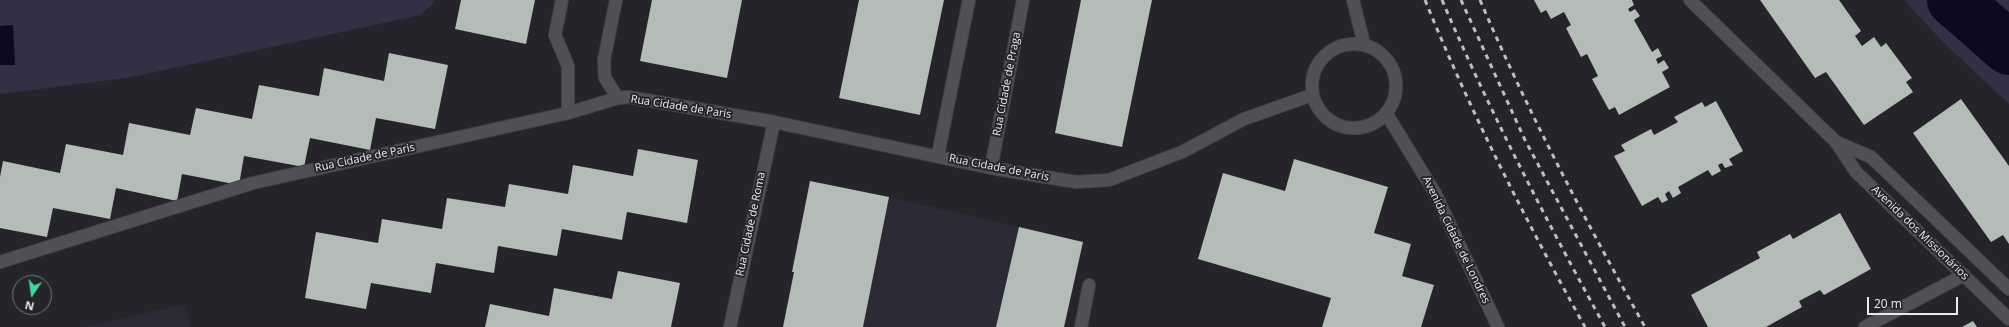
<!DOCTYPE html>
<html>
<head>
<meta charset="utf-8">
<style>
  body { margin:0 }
  #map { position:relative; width:2009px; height:327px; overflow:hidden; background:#25242a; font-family:"Open Sans",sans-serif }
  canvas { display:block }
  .north { position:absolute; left:12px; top:275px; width:40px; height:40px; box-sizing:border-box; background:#25242a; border:1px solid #747479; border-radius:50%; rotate:193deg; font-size:11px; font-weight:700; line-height:16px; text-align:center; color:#ebebef }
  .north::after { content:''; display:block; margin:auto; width:14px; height:18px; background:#49d49c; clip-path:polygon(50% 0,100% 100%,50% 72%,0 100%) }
  .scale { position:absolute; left:1867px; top:297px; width:91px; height:18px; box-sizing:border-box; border:2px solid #ebebef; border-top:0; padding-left:5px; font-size:12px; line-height:14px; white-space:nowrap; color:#ebebef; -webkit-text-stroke:3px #25242a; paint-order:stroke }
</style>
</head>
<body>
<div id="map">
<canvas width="2009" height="327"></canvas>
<div class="north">N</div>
<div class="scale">20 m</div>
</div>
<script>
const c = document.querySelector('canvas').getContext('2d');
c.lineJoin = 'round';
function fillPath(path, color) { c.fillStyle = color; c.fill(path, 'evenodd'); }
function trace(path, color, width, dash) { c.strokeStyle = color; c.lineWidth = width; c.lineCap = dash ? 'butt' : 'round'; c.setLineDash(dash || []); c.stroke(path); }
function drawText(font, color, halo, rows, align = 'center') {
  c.font = font + ' "Open Sans",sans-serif'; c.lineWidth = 4; c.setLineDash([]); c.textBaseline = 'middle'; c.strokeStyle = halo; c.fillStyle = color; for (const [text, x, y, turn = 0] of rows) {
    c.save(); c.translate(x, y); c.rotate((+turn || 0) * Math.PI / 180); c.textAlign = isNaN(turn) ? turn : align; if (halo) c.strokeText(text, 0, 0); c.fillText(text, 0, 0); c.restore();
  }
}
fillPath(new Path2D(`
  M889 197 1019 227 997 327H863Z
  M185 304 190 327H85Z`), '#2c2a36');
fillPath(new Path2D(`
  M0 0H434L433 3 421 15 127 78 0 94Z
  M1904 0H2009V104L1943 42Z`), '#332f45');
fillPath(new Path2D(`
  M13 25 15 65H0V26Z`), '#0f0821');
trace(new Path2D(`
  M1954 0 2009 48`), '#0f0821', 54);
fillPath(new Path2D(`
  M461 0H535L526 44 455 29Z
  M652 0H742L727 78 640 61Z
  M859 0H944L920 115 839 98Z
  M1081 0H1152L1122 147 1055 133Z
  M1534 0H1632L1634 5 1628 9 1630 12 1635 9 1640 16 1634 20 1652 52 1658 48 1662 56 1656 59 1658 64 1664 60 1669 68 1662 72 1670 87 1619 115 1615 107 1609 110 1592 79 1598 76 1587 54 1581 57 1566 28 1571 25 1564 12 1551 19 1546 10 1541 13Z
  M1760 0H1839L1861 31 1855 36 1862 46 1874 37 1881 47 1886 43 1912 78 1906 82 1913 92 1864 125 1826 72 1815 78Z
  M389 53 448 65 435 129 376 118 370 150 310 138 304 167 244 156 239 185 182 174 177 201 116 188 110 219 53 208 47 237 0 228V177L3 161 60 173 66 144 123 155 129 123 190 135 196 108 252 119 259 85 319 96 324 68 384 81Z
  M1961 99 2009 166V244L2003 235 1991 242 1913 133Z
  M1716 101 1743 151 1729 159 1733 165 1725 168 1722 163 1718 165 1721 171 1712 176 1708 170 1678 187 1681 193 1673 198 1669 191 1665 194 1668 200 1662 203 1658 197 1642 206 1614 156 1625 151 1621 145 1651 129 1654 135 1678 122 1674 117 1702 102 1705 107Z
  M638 149 698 160 687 223 627 212 622 240 562 229 557 256 498 246 494 273 436 263 431 293 371 283 366 309 305 298 316 232 378 243 382 219 442 229 447 198 505 207 509 184 568 194 573 165 633 176Z
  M1294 159 1388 187 1374 233 1411 244 1402 276 1434 285 1421 327H1322L1331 298 1198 259 1223 173 1285 191Z
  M810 181 889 197 863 327H783L794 272H792Z
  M1840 213 1871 269 1824 295 1820 290 1799 301 1802 307 1766 327H1708L1691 295 1760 258 1757 252 1790 234 1793 239Z
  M1019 227 1083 242 1064 327H996Z
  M618 271 680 283 671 327H485L490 304 549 316 554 288 612 299Z
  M1973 321 1977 327H1962Z`), '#b3bcb7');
const street = new Path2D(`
  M562 0 555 35 568 66V113
  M616 0 604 60 605 78 618 98
  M1353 0 1364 44
  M1690 0 1836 142 1856 172 2009 319
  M1312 86a42 42 0 1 1 84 0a42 42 0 1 1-84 0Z
  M1386 113 1435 193 1498 327
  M1836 142 1871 157 2009 289
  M938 155 969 0
  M991 168 1023 0
  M0 262 253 183 568 113 618 98 628 97 774 122 991 168 1076 182 1109 180 1182 152 1244 119 1312 95
  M730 327 774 122
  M1081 327 1089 285
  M1865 327 1964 275`);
trace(street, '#434248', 14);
trace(street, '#515057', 12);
trace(new Path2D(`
  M1425 0C1471 113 1526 221 1585 327
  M1442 0C1490 112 1546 220 1605 327
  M1461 0 1525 140 1625 327
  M1480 0C1528 112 1585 220 1645 327`), '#bebec2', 3, [5, 5]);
drawText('11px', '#ebebef', '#25242a', [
  ["Rua Cidade de Praga",1007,84,-79],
  ["Rua Cidade de Paris",681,107,9],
  ["Rua Cidade de Paris",365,158,-12],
  ["Rua Cidade de Paris",999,168,11],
  ["Rua Cidade de Roma",751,224,-78],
  ["Avenida dos Missionários",1920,233,44],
  ["Avenida Cidade de Londres",1456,240,64]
]);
</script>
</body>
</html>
